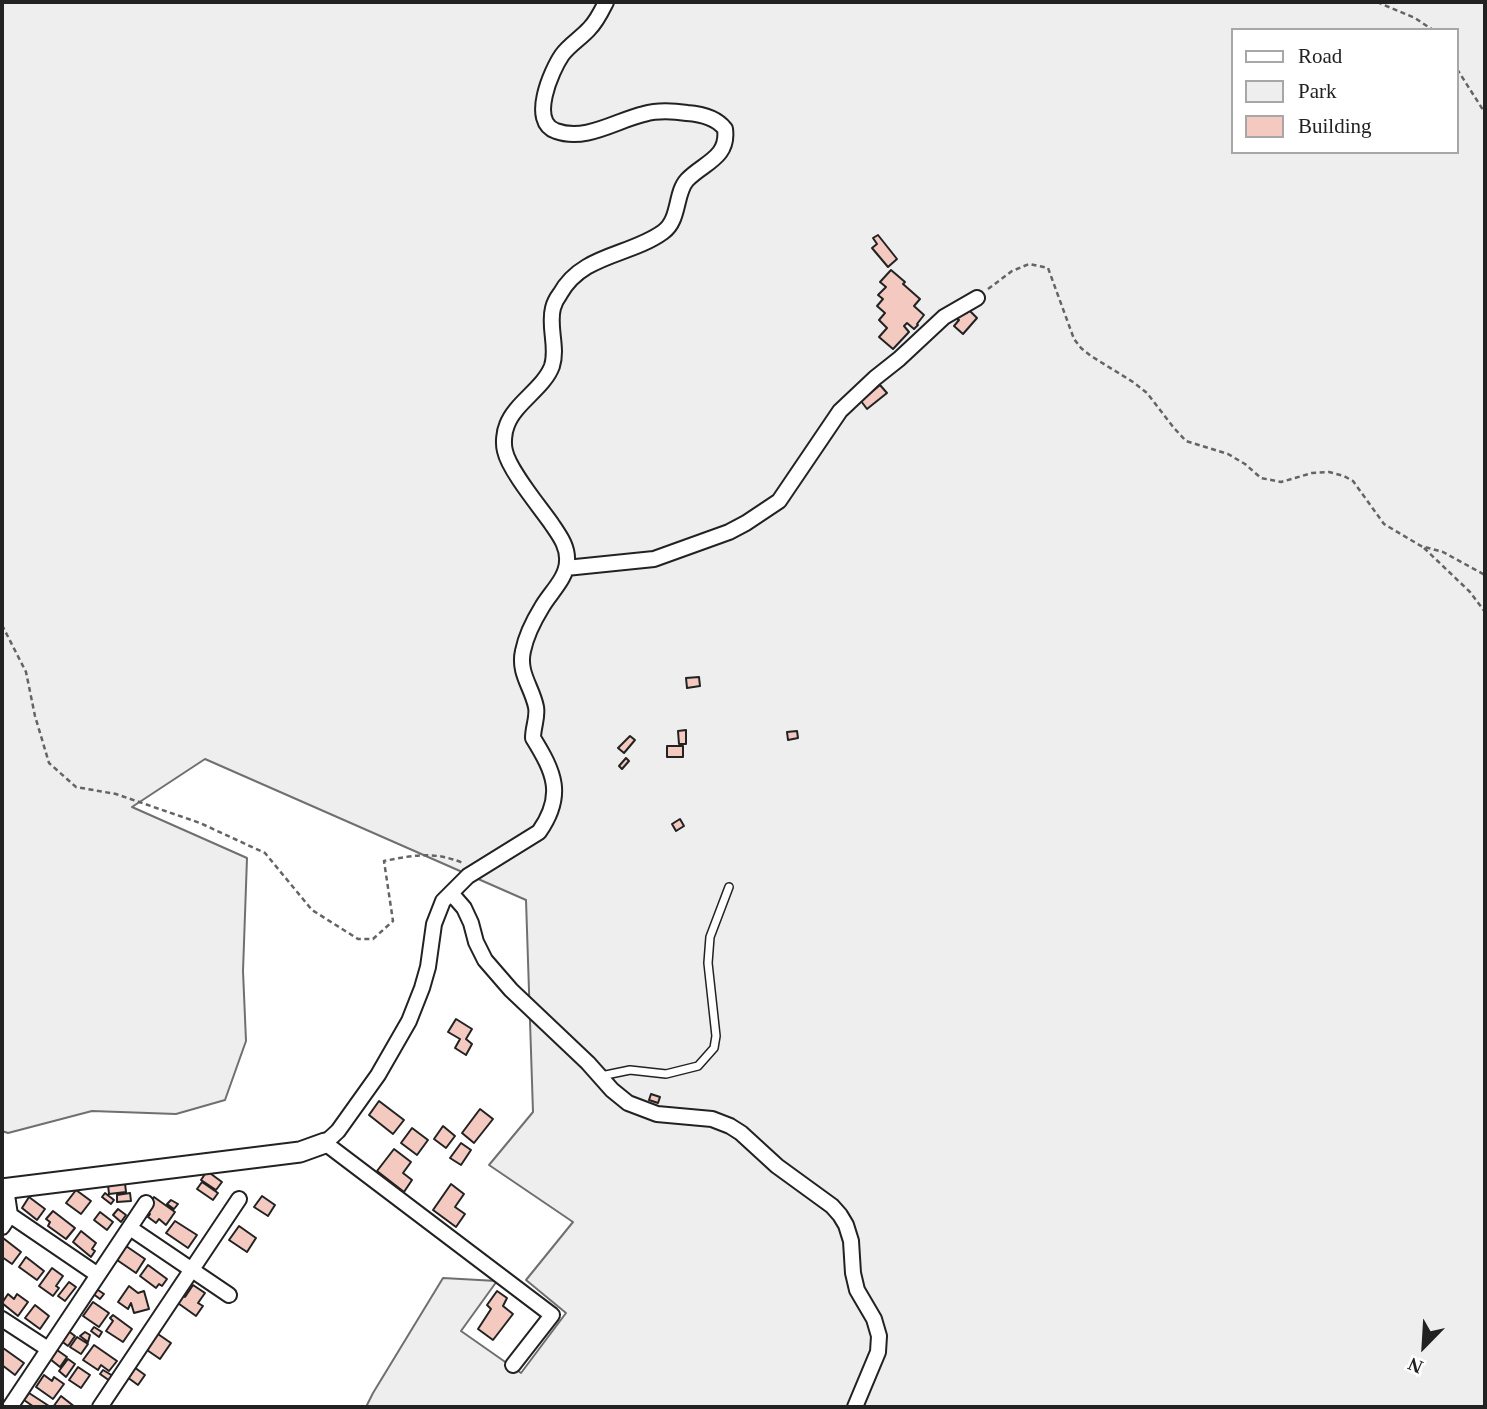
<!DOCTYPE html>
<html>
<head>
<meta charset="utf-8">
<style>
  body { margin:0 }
  #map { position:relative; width:1487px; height:1409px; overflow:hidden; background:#fff; font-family:Georgia,serif }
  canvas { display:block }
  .frame { position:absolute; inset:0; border:4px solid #222; pointer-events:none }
  .legend { position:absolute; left:1231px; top:28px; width:228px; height:126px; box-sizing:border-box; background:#fff; border:2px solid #a7a7a7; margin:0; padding:9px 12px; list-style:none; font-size:21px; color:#222 }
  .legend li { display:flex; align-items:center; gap:14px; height:35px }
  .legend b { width:35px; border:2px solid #a7a7a7 }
  .north { position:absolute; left:1389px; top:1311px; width:70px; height:70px; -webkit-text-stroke:5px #fff; paint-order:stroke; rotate:204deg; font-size:19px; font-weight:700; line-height:28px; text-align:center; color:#222 }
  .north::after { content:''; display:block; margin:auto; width:24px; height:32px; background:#222; clip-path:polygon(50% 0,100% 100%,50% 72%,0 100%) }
</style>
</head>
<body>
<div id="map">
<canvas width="1487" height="1409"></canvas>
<div class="frame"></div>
<ul class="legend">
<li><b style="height:9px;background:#fff"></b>Road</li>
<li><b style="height:19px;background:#eee"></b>Park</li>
<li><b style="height:19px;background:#f3c9c0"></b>Building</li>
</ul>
<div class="north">N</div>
</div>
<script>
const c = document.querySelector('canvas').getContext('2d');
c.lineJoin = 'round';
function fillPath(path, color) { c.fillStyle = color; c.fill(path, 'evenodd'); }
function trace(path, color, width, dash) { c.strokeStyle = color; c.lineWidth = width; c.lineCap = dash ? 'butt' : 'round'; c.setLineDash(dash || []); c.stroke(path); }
const green = new Path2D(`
  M2 2H1485V1407H366L373 1393 443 1278 497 1281 461 1331 521 1373 566 1313 526 1280 573 1222 489 1165 533 1112 526 900 205 759 132 807 247 858 243 971 246 1041 225 1100 176 1114 92 1111 8 1133 2 1131ZM1233 30H1457V152H1233Z`);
fillPath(green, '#eee');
trace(green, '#6f6f6f', 2);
const building = new Path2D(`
  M878 235 897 259 888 267 872 248 877 244 873 238Z
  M891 270 905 282 903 284 920 299 914 306 924 315 917 324 918 325 914 329 907 323 904 326 909 332 893 349 879 337 887 328 879 320 885 313 877 306 883 299 878 295 886 287 880 282Z
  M969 310 977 318 963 334 954 326 959 320 957 319 964 311 967 313Z
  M880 385 887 393 867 409 861 401Z
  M699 677 700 686 687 688 686 678Z
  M686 730V744H679L678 731Z
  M797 731 798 738 788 740 787 732Z
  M630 736 635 740 624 753 618 748Z
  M667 746H683V757H667Z
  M626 758 629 761 622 769 619 766Z
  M680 819 684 826 676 831 672 824Z
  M456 1019 472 1029 466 1039 472 1044 466 1055 455 1048 460 1039 448 1032Z
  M651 1094 660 1097 658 1103 649 1100Z
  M379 1101 404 1120 393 1134 369 1115Z
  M480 1109 493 1119 474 1143 462 1133Z
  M443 1126 455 1136 446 1148 434 1139Z
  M412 1128 428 1140 417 1155 401 1143Z
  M461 1143 471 1150 461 1165 450 1158Z
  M394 1149 411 1162 403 1173 412 1180 404 1192 377 1171Z
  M207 1171 222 1182 216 1190 201 1180Z
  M202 1182 218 1193 213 1200 197 1189Z
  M125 1183 126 1192 109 1194 108 1185Z
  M451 1184 464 1194 455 1207 465 1214 456 1227 433 1210Z
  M76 1190 91 1201 81 1214 66 1203Z
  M105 1193 114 1200 111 1204 102 1197Z
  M130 1193 131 1201 117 1202V1195Z
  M262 1196 275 1205 268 1216 254 1207Z
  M29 1197 45 1209 37 1220 22 1208Z
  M154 1197 175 1212 166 1225 159 1219 156 1223 148 1217 150 1214 145 1210Z
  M171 1200 178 1204 174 1209 167 1204Z
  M118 1209 126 1215 121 1222 113 1215Z
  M53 1211 75 1228 66 1239 48 1226 50 1222 46 1219Z
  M100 1212 113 1222 107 1230 94 1220Z
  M175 1221 197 1235 188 1248 166 1233Z
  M239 1226 256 1238 247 1252 229 1240Z
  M81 1231 96 1243 92 1249 95 1251 91 1257 73 1242Z
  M3 1238 21 1252 12 1264 2 1257Z
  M126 1246 145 1259 136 1273 117 1260Z
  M26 1257 44 1271 37 1280 19 1267Z
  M148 1265 167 1279 162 1286 159 1284 156 1288 140 1276Z
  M52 1268 63 1276 56 1286 59 1288 53 1296 39 1286Z
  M69 1282 76 1287 65 1301 58 1296Z
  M193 1285 205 1293 198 1303 203 1306 196 1316 175 1301 180 1294 185 1297Z
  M129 1286 138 1293 144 1291 149 1309 134 1313 131 1303 128 1309 118 1302Z
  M95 1288 104 1294 100 1299 92 1293Z
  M497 1291 507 1298 503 1306 513 1314 493 1340 478 1329 491 1309 487 1305Z
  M8 1294 14 1299 17 1294 28 1302 18 1316 2 1303Z
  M93 1302 109 1313 99 1327 83 1316Z
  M35 1305 49 1316 40 1329 25 1318Z
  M113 1315 132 1329 123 1342 106 1331 113 1321 110 1318Z
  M94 1327 102 1332 99 1337 91 1331Z
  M67 1330 75 1336 68 1346 60 1340Z
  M85 1332 90 1335 88 1342 80 1336Z
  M155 1332 171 1343 160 1359 144 1348Z
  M77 1337 88 1344 81 1354 70 1347Z
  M94 1345 117 1361 109 1371 101 1365 98 1370 83 1360Z
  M3 1348 24 1363 15 1375 2 1365Z
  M57 1350 67 1357 60 1367 50 1359Z
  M68 1359 75 1364 66 1377 59 1371Z
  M78 1367 90 1375 81 1388 69 1380Z
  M134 1367 145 1375 138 1385 127 1377Z
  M103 1370 113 1376 110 1381 100 1374Z
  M44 1375 52 1381 54 1377 64 1384 53 1399 36 1387Z
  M29 1393 49 1406V1407H34L24 1400Z
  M61 1396 75 1407H53Z`);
fillPath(building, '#f3c9c0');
trace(building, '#222', 2);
const lane = new Path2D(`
  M601 1076 630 1070 666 1074 698 1066 714 1048 716 1036 708 963 710 937 729 887`);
const street = new Path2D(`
  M566 568 654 559 729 532 746 523 779 501 840 411 875 378 899 359 944 317 977 298
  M451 893 464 908 471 923 476 942 485 960 511 990 588 1063 612 1090 628 1103 657 1114 712 1119 730 1126 741 1133 777 1166 832 1206 840 1215 846 1225 851 1241 853 1273 857 1290 874 1319 879 1336 878 1352 855 1407
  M10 1215 98 1275
  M2 1227 10 1215 6 1188
  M130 1228 229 1295
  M2 1319 48 1349
  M513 1365 552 1315 325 1143 338 1131 378 1075 409 1021 422 988 428 967 434 924 443 901 468 876 539 832C565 795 554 772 533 738 533 727 538 717 536 707 532 687 518 673 523 651 526 636 534 620 542 607 550 593 567 578 567 561 568 546 559 535 551 523 539 506 509 470 505 451 503 444 504 432 507 425 515 403 544 388 552 366 558 347 548 327 553 308 554 304 557 298 560 294 582 254 630 256 663 232 680 220 675 193 687 180 703 163 729 158 725 129 716 117 701 114 687 113 673 111 658 110 644 114 617 120 586 142 556 131 529 122 551 71 562 55 569 45 581 38 589 29 597 21 601 12 606 2
  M10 1407 146 1203
  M100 1407 239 1199`);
const secondary = new Path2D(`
  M2 1189 300 1152 325 1143`);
trace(lane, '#222', 10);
trace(street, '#222', 18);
trace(secondary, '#222', 23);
trace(new Path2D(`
  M1377 2 1415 18 1433 30
  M1457 69 1485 113
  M988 289 1012 271 1029 264 1048 268 1074 339 1081 348 1091 356 1133 382 1147 393 1174 428 1186 441 1228 454 1245 464 1261 478 1281 482 1312 473 1329 472 1344 476 1353 481 1384 524 1421 546 1443 552 1485 575
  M1424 548 1470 592 1485 612
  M2 625 26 672 35 716 49 763 76 787 116 794 200 823 265 853 312 910 358 939H373L393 921 384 861C414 855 434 851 463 863`), '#646464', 2.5, [5, 3.5]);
trace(lane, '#fff', 7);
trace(street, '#fff', 14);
trace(secondary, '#fff', 19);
</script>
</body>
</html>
